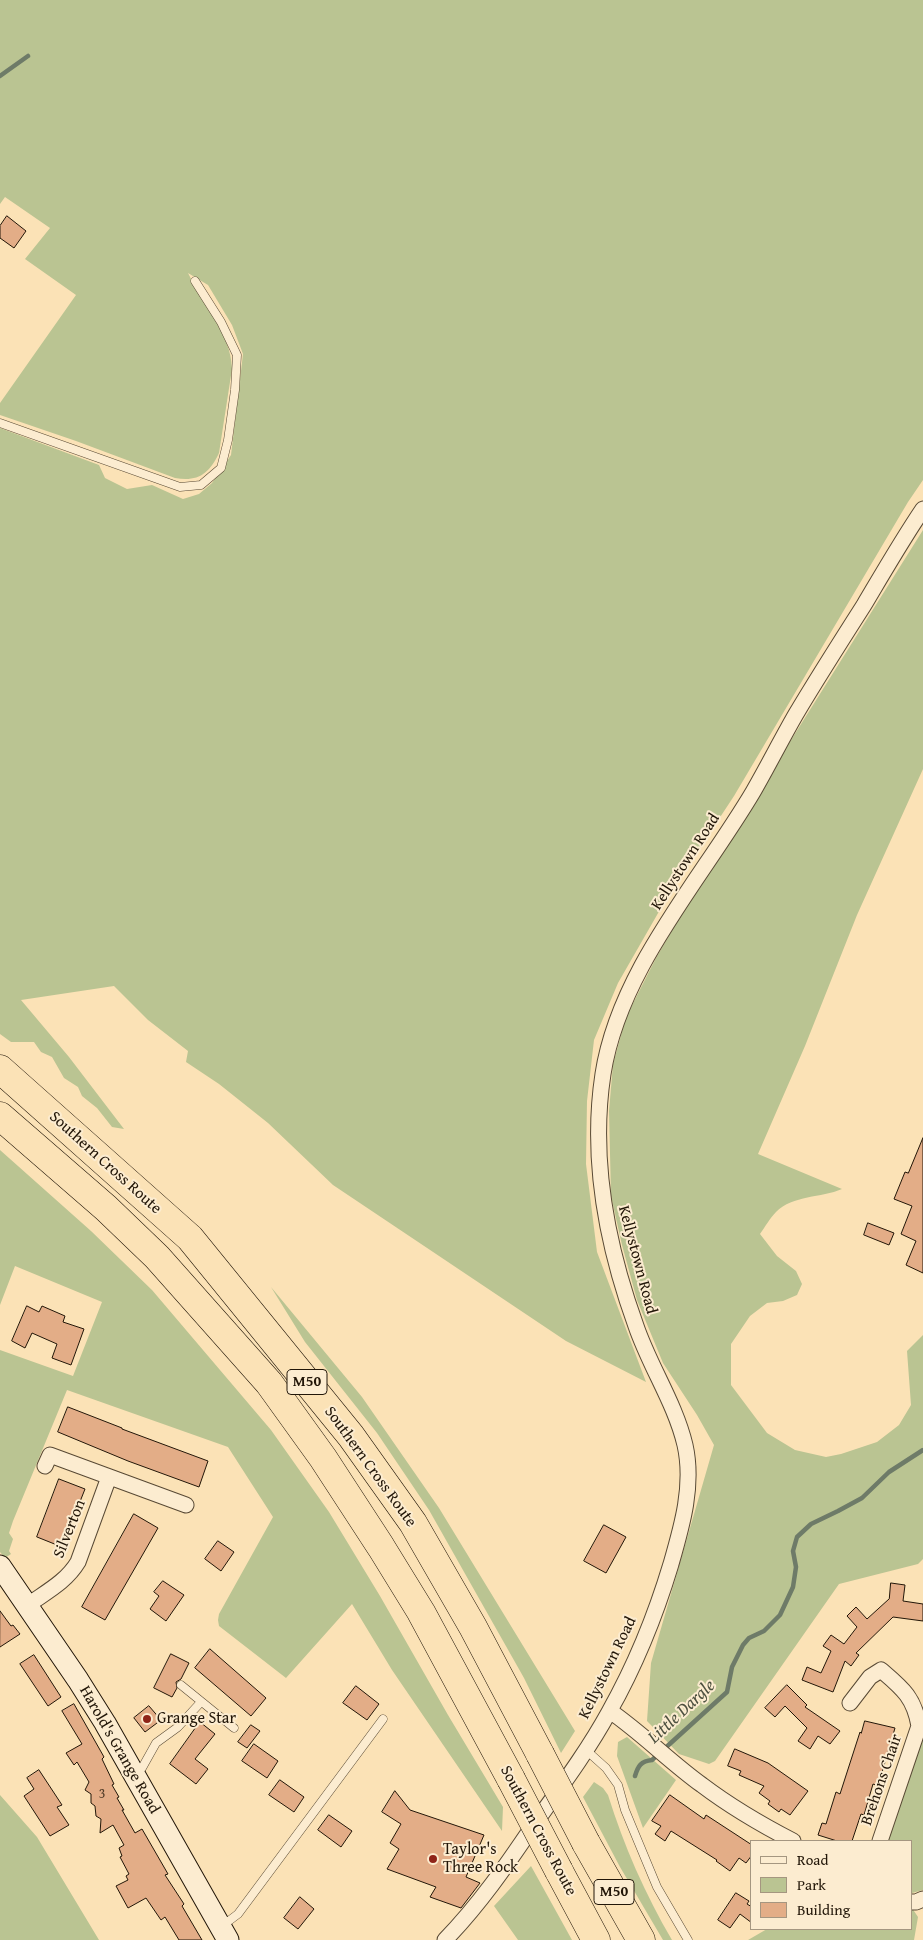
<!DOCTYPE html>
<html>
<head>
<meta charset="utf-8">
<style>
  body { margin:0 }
  #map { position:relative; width:923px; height:1940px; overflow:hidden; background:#fbe2b6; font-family:"Gentium Book Plus",serif }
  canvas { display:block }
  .legend { position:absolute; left:750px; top:1840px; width:162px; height:90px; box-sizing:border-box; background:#fcecd0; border:1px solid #a59680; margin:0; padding:6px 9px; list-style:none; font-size:15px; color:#221608 }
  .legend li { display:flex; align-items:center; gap:10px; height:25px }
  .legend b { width:25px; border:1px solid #a59680 }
</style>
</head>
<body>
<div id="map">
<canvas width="923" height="1940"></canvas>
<ul class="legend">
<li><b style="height:6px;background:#fcecd0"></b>Road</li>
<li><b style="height:14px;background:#bac492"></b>Park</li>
<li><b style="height:14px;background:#e3ad87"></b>Building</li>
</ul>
</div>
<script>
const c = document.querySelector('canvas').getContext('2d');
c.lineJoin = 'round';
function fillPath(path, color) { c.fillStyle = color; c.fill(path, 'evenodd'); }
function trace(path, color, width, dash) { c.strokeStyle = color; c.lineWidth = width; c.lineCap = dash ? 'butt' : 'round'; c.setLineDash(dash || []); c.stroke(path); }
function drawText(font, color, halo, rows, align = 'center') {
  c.font = font + ' "Gentium Book Plus",serif'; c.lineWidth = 4; c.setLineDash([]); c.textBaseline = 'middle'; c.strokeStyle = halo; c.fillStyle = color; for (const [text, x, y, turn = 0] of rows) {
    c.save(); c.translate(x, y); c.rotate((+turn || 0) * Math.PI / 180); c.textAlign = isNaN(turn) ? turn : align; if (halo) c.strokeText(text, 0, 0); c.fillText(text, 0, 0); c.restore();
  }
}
fillPath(new Path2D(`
  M0 0H923V480L908 502 734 796 665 901 618 983 594 1040 587 1101 586 1164 597 1252 646 1382 566 1341 333 1185 268 1123 219 1084 186 1062 188 1051 148 1020 114 986 21 1000 69 1057 124 1129 112 1127 97 1108 82 1096 78 1087 64 1078 52 1057 41 1052 34 1042H11L0 1034V428L99 465 105 478 127 489 152 485 183 499 199 494 212 483 231 455 243 354 232 325 208 285 188 273C203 304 231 333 232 369L219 453C209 474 198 482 175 478L76 441 0 415V403L76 295 25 259 50 228 5 197 0 204Z
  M923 530V769L857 915 805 1046 758 1154 842 1189C821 1198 793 1195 776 1212 770 1218 765 1227 760 1234L777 1256 796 1271 802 1284 797 1295 783 1301 767 1303 750 1316 731 1344V1385L767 1433 795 1450 826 1457 841 1454 877 1442 899 1425 911 1405 907 1351 923 1335V1559L918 1564 839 1584 715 1761 709 1764 679 1754 647 1721 651 1663 714 1445 697 1415 663 1363 637 1300 622 1245 611 1196 609 1111 613 1064 626 1017 656 958 689 901 747 816 769 775Z
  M0 1150 91 1231 152 1290 271 1430 329 1512 380 1596 448 1715 503 1807 502 1831 392 1670 352 1604 286 1678 219 1626 218 1620 219 1614 273 1517 228 1447 67 1390 13 1521 9 1533 13 1539 9 1551 11 1554 5 1558 0 1552V1350L73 1376 102 1302 15 1266 0 1305Z
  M271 1287 362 1397 439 1508 575 1731 561 1753 524 1678 429 1510 377 1433 305 1342Z
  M627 1737 676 1780 643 1828 617 1756 618 1742Z
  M923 1737V1890L912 1893V1841H887Z
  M594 1782 603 1788 608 1795C624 1846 645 1894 672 1940H663L620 1867 583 1797Z
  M0 1795 37 1837 99 1940H0Z
  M531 1866 572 1940H518L494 1906Z
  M912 1908 918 1917 914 1940H748L767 1929H912Z`), '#bac492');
trace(new Path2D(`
  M0 76 28 56
  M635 1776C638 1766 641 1761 652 1760L727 1692 732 1667 743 1645 749 1638 764 1631 780 1615 793 1587 796 1567 793 1551 797 1537 811 1524 838 1511 862 1498 889 1472 923 1450`), '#6e7b68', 4.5);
const building = new Path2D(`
  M7 216 26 231 14 248 0 238V226Z
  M923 1138V1273L906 1265 916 1241 901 1234 912 1206 894 1199 905 1172 908 1173Z
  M868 1223 894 1233 889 1245 864 1235Z
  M27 1306 39 1312 42 1306 65 1316 63 1322 84 1329 71 1365 52 1358 57 1344 32 1333 25 1348 12 1341Z
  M68 1407 122 1428V1429L208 1461 199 1487 128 1461 58 1432Z
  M59 1479 85 1489 62 1547 37 1537Z
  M134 1514 158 1528 105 1620 82 1607Z
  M604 1525 626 1537 606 1573 584 1561Z
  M218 1541 234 1552 221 1571 205 1559Z
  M163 1581 184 1595 166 1621 150 1609 159 1596 154 1592Z
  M891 1583 905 1585 903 1601 923 1604V1621L893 1617 856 1653 859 1655 851 1666 845 1661 833 1692 802 1680 807 1667 821 1673 831 1651 823 1646 831 1635 844 1644 857 1627 847 1616 856 1607 867 1619 889 1599Z
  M0 1611 11 1626 13 1625 20 1634 0 1647Z
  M210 1649 266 1698 251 1716 195 1668Z
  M171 1654 189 1663 181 1679 176 1682 177 1688 172 1697 154 1688Z
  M34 1655 61 1697 48 1706 20 1664Z
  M787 1685 807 1705 805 1707 840 1731 830 1744 818 1736 810 1749 798 1741 807 1728 785 1706 775 1717 765 1708Z
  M356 1686 379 1704 367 1720 343 1703Z
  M74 1704 104 1757 102 1759 114 1784 112 1785 119 1797 117 1798 124 1810H122L135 1833 142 1829 168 1874 165 1875 184 1904 182 1906 202 1940H179L165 1917 161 1920 146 1898 128 1908 116 1886 128 1880 126 1876 129 1874 120 1857 122 1856 119 1848 124 1845 113 1825 100 1833 101 1819 96 1816 95 1806 91 1803V1794L85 1790 89 1782 77 1762 74 1765 66 1753 82 1744 62 1711Z
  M149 1706 161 1720 145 1732 134 1718Z
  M865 1721 895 1728 878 1786 873 1784 864 1815 861 1814 852 1841H837L818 1835 822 1823 826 1824 836 1792 840 1794 860 1732 861 1733Z
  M200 1722 215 1734 195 1759 208 1769 196 1784 170 1764Z
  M251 1725 260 1731 247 1748 238 1742Z
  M254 1744 278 1761 267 1778 242 1761Z
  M735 1749 768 1763 808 1791 790 1815 781 1809 779 1812 768 1804 770 1801 759 1793 764 1786 739 1775 741 1771 728 1766Z
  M39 1770 62 1805 57 1807 69 1825 50 1836 24 1796 34 1789 27 1778Z
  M280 1780 304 1797 294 1812 269 1795Z
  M395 1791 410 1810 484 1835 466 1877 480 1883 461 1908 430 1897 436 1887 387 1869 399 1849 390 1843 401 1824 382 1812Z
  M670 1795 704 1819 706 1815 752 1845V1855L746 1863 739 1858 730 1871 716 1861 717 1860 671 1831 665 1841 655 1834 661 1826 652 1821Z
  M329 1815 352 1831 341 1847 318 1830Z
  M736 1893 749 1901 747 1904 752 1907V1923L740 1914 730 1928 718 1920Z
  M300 1897 314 1909 298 1929 284 1918Z`);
fillPath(building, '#e3ad87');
trace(building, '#221608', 1);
const lane = new Path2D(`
  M0 423 180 487 201 485 221 468 228 440 235 390 237 355 221 322 195 281
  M181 1685 234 1728
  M586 1750 606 1768 618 1785 625 1810 657 1887 688 1940
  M135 1772 142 1768 156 1743 178 1727 201 1702
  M222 1926 238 1914 383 1719`);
const street = new Path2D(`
  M45 1466 50 1455 186 1505
  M28 1605C46 1592 66 1582 78 1562L109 1477
  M850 1703 870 1677 881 1670C902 1688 914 1697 919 1726L880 1841
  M610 1711C643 1734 670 1762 702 1785 731 1807 762 1825 793 1841
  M912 1902H916L923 1899
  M445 1940C479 1905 506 1866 533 1826 560 1788 587 1752 609 1712 635 1666 656 1614 671 1564 682 1526 694 1485 685 1445 675 1403 650 1367 636 1326 607 1246 590 1159 603 1074 619 970 701 880 753 792 768 766 781 740 796 714 818 677 841 641 864 605 883 573 902 540 923 509`);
const secondary = new Path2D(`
  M0 1566 78 1680 105 1723 228 1940`);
const highway = new Path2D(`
  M0 1069 190 1238 351 1436 413 1523 473 1627 540 1754
  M0 1116 106 1208 157 1257 269 1383 323 1458 381 1547 421 1612 511 1779
  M586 1843 641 1940
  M559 1871 596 1940`);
trace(lane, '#584934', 9);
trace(street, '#584934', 17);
trace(secondary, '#221608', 23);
trace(highway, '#221608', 29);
trace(lane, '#fcecd0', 8);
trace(street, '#fcecd0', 15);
trace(secondary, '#fcecd0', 21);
trace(highway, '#fbe2b6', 28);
const highwayBridge = new Path2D(`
  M540 1754 586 1843
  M511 1779 559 1871`);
trace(highwayBridge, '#221608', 29, []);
trace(highwayBridge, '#fbe2b6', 28);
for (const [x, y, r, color] of [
  [147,1719,5,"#8f2418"],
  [433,1859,5,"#8f2418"]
]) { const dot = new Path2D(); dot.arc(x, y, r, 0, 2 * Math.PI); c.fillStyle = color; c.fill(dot); trace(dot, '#fcecd0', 2); }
drawText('14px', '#523c28', null, [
  ["3",102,1794]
]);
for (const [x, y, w] of [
  [307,1382,40],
  [614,1892,40]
]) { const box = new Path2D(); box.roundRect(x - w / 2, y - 12.5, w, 25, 4); c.fillStyle = '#fcecd0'; c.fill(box); trace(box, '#221608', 1); }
drawText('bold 15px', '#221608', null, [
  ["M50",307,1382],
  ["M50",614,1892]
]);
drawText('16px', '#221608', '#fcecd0', [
  ["Kellystown Road",686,862,-57],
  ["Southern Cross Route",105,1163,42],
  ["Kellystown Road",637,1260,75],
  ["Southern Cross Route",370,1467,54],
  ["Silverton",70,1529,-68],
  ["Kellystown Road",608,1668,-64],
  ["Harold's Grange Road",119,1750,60],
  ["Brehons Chair",882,1780,-71],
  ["Southern Cross Route",538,1831,62]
]);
drawText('16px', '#221608', '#fcecd0', [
  ["Grange Star",157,1719],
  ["Taylor's",443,1850],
  ["Three Rock",443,1868]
], 'left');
drawText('italic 18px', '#4e5140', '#fcecd0', [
  ["Little Dargle",682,1712,-43]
]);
</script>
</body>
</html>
